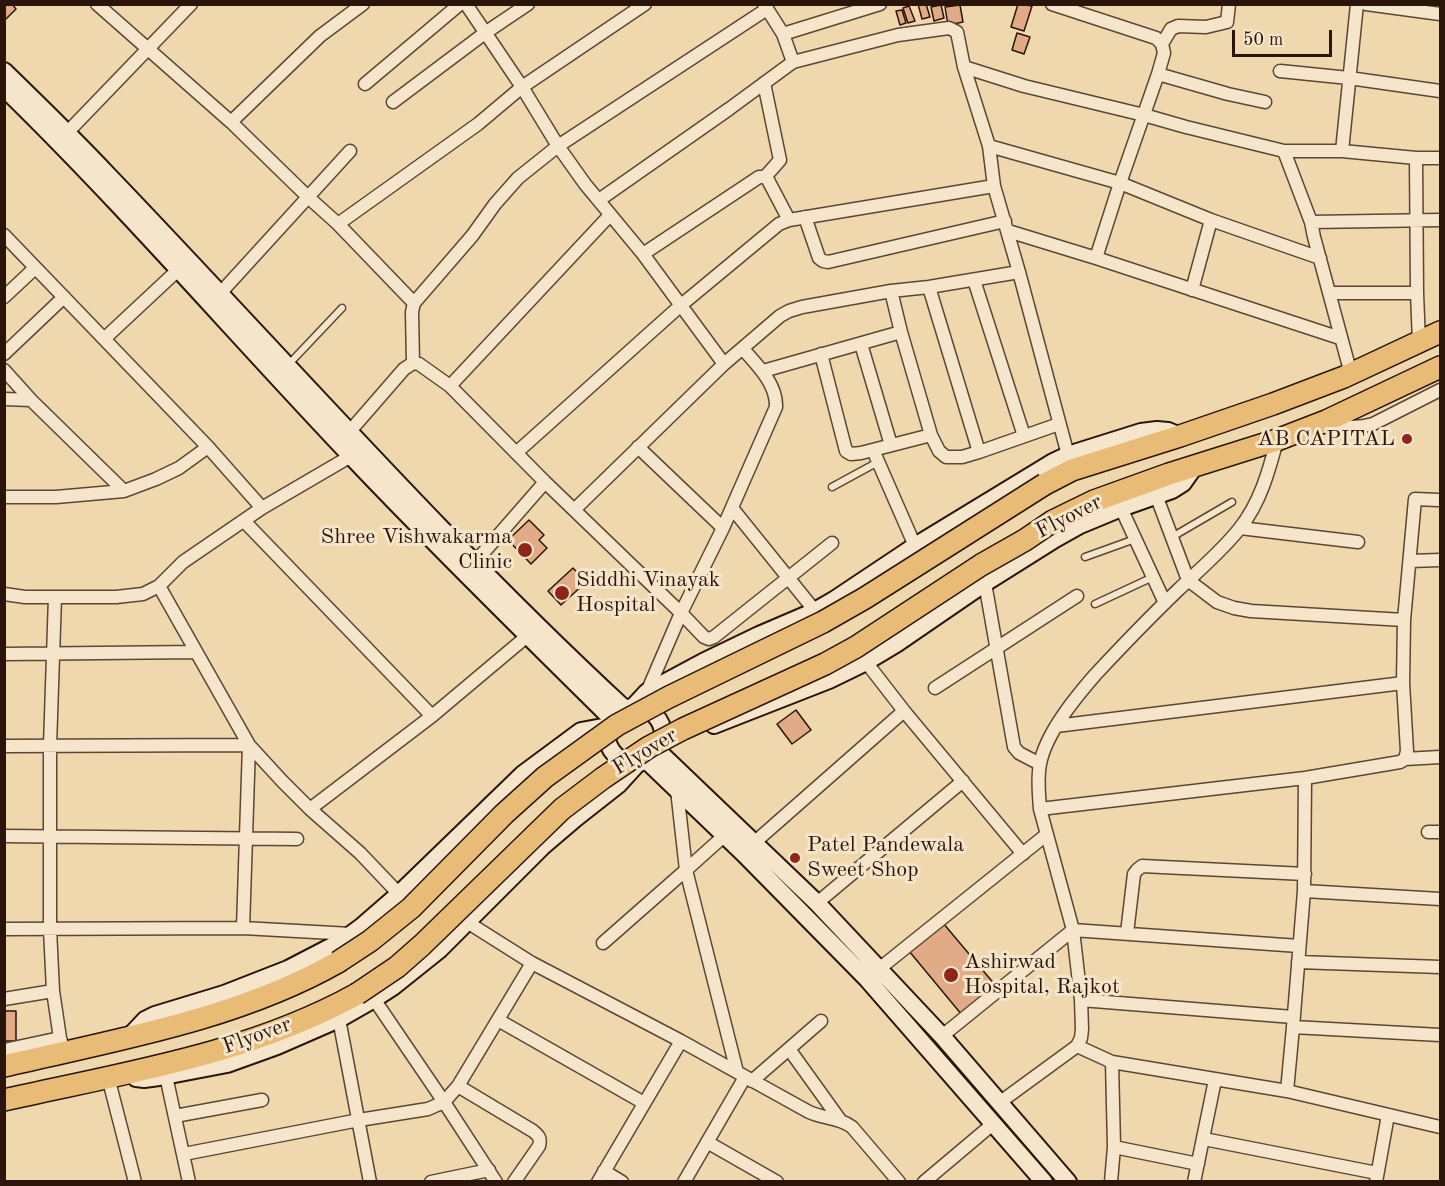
<!DOCTYPE html>
<html>
<head>
<meta charset="utf-8">
<style>
  body { margin:0 }
  #map { position:relative; width:1445px; height:1186px; overflow:hidden; background:#efd7ae; font-family:"Old Standard TT",serif }
  canvas { display:block }
  .frame { position:absolute; inset:0; border:6px solid #2b150b; pointer-events:none }
  .scale { position:absolute; left:1232px; top:30px; width:100px; height:27px; box-sizing:border-box; border:3px solid #2b150b; border-top:0; padding-left:8px; font-size:18px; line-height:21px; white-space:nowrap; color:#2b150b; -webkit-text-stroke:4px #f5e5ca; paint-order:stroke }
</style>
</head>
<body>
<div id="map">
<canvas width="1445" height="1186"></canvas>
<div class="frame"></div>
<div class="scale">50 m</div>
</div>
<script>
const c = document.querySelector('canvas').getContext('2d');
c.lineJoin = 'round';
function fillPath(path, color) { c.fillStyle = color; c.fill(path, 'evenodd'); }
function trace(path, color, width, dash) { c.strokeStyle = color; c.lineWidth = width; c.lineCap = dash ? 'butt' : 'round'; c.setLineDash(dash || []); c.stroke(path); }
function drawText(font, color, halo, rows, align = 'center') {
  c.font = font + ' "Old Standard TT",serif'; c.lineWidth = 6; c.setLineDash([]); c.textBaseline = 'middle'; c.strokeStyle = halo; c.fillStyle = color; for (const [text, x, y, turn = 0] of rows) {
    c.save(); c.translate(x, y); c.rotate((+turn || 0) * Math.PI / 180); c.textAlign = isNaN(turn) ? turn : align; if (halo) c.strokeText(text, 0, 0); c.fillText(text, 0, 0); c.restore();
  }
}
const building = new Path2D(`
  M4 4H12L16 9 4 21Z
  M918 4H926L930 17 922 19Z
  M1018 4 1032 6 1024 31 1011 27Z
  M941 5 944 18 934 21 931 7Z
  M960 5 963 22 948 25 945 7Z
  M909 6 915 21 908 23 903 8Z
  M902 10 906 23 900 25 896 11Z
  M1017 33 1030 37 1024 54 1012 50Z
  M529 520 544 535 539 540 547 548 531 564 508 540Z
  M573 568 586 582 561 605 548 591Z
  M796 710 811 730 792 744 777 724Z
  M943 923 996 986 962 1015 909 951Z
  M4 1011H16V1041H4Z`);
fillPath(building, '#e1ab88');
trace(building, '#2b150b', 1.5);
const lane = new Path2D(`
  M288 365 342 308
  M832 487 878 462
  M1172 537 1232 502
  M1085 557 1135 539
  M1095 604 1153 577`);
const street = new Path2D(`
  M97 4 231 122 308 197 338 224 414 303
  M466 4 522 87 558 146 585 184 643 254 724 364
  M764 4 783 34 880 4
  M1052 4 1156 38 1162 44 1164 53 1158 74 1120 183 1096 258
  M1366 4 1440 14
  M1162 44 1171 29 1178 26 1206 27 1227 22 1229 4
  M793 62 898 35 949 28 957 32 964 67
  M1280 71 1349 78 1440 91
  M1158 74 1228 94 1265 102
  M764 83 780 160 765 177
  M365 84 460 4
  M393 102 485 33 528 4
  M231 122 320 36 363 4
  M62 138 191 4
  M989 146 1120 183 1211 220 1320 258
  M1284 151H1342L1416 158H1440
  M1342 151 1357 4
  M1416 158 1417 293 1419 342
  M599 200 729 109 793 62 783 34
  M805 217 819 258 823 261 828 262 1005 221
  M1311 222 1440 220
  M338 224 478 124 522 87 645 4
  M1008 231 1096 258 1340 338
  M4 235 208 447 262 508
  M643 254 759 177H765L768 180 789 220
  M974 280 1024 436
  M929 287 979 452
  M1192 290 1211 220
  M891 291 901 332 931 435 939 451 946 457H962L979 452 1059 424
  M1329 293H1417
  M4 297 35 268
  M215 299 350 151
  M104 339 179 269
  M861 344 891 445
  M4 354 64 297
  M821 354 846 451 851 454 861 453 931 435
  M413 363 412 312 414 303 472 236 495 204 518 178 558 146 767 9
  M4 370 31 400 124 491
  M763 371 901 332
  M450 386 610 215
  M4 399 31 400
  M1326 421C1344 427 1355 429 1373 424L1440 390
  M344 438 404 369 413 363 419 364 450 386 545 482 681 613 704 637 709 639 714 637 832 543
  M638 447 723 528
  M873 450 915 546
  M516 453 680 306 779 224 789 220 994 186
  M1068 455 1019 272 994 186 989 146 964 67 1024 86 1144 115 1186 127 1284 151 1311 222 1314 237 1351 374
  M1156 495 1188 580 1217 602 1234 608 1251 611 1404 620
  M4 497H56L124 491 156 479 179 468 208 447
  M732 508 815 611
  M1121 508 1165 603
  M574 510 724 364 780 316 789 311 802 307 891 291 929 287 1019 272
  M244 521 432 716
  M1240 528 1358 542
  M1410 561 1440 560
  M470 568 545 482
  M985 583 1014 747 1019 753 1040 764
  M159 586 249 745 282 781 310 809 360 853 399 894
  M4 594 25 597H116L143 594 159 586 183 562 262 508 351 456
  M55 597 50 746V929L53 991 60 1038 64 1052
  M4 654 196 652
  M866 662 904 711 1023 854
  M935 688 1077 596
  M647 692 681 613 723 528 776 407C777 384 757 365 743 349
  M1056 726 1403 683
  M4 746 249 745 243 928
  M1405 759 1440 757
  M310 809 432 716 532 632
  M1040 809 1305 778 1400 762 1405 759 1407 751 1403 683 1404 620 1415 499 1438 500
  M1428 832H1440
  M725 835 686 870 737 1072
  M4 836 297 839
  M755 842 904 711
  M1304 891 1440 899
  M817 903 963 781
  M467 922 532 963 681 1041 809 1112C824 1119 839 1117 852 1127L899 1182
  M4 929 243 928 351 934
  M1127 933 1134 874 1137 870 1142 866 1305 874
  M603 943 686 870 677 790
  M1298 962 1440 967
  M874 973 1046 835
  M4 999 53 991
  M374 999 444 1102 496 1182
  M1081 1000 1293 1017
  M339 1019 370 1182
  M498 1020 644 1103
  M1293 1027 1440 1035
  M942 1036 1073 930 1299 946
  M1077 1046 1112 1062 1287 1091 1440 1127
  M789 1049 840 1120
  M4 1050 60 1038
  M166 1076 189 1182
  M108 1077 135 1182
  M752 1081 821 1021
  M458 1086 533 1131C539 1136 541 1138 539 1146L514 1182
  M1287 1091 1293 1027 1304 891 1305 778
  M999 1103 1077 1046 1081 1038 1082 1029 1081 1000 1073 930 1040 809C1039 795 1037 779 1040 764 1046 733 1075 698 1095 675 1122 646 1150 617 1178 590 1199 570 1222 551 1240 528 1260 503 1269 471 1277 440
  M175 1116 262 1100
  M1204 1139 1377 1173
  M707 1142 777 1182
  M1114 1147 1198 1164
  M184 1154 359 1120 428 1109 444 1102 458 1086 532 963
  M604 1171 622 1182
  M431 1182 489 1170
  M598 1182 681 1041
  M684 1182 745 1077
  M924 1182 994 1123
  M1111 1182 1114 1147 1112 1062
  M1194 1182 1215 1080
  M1376 1182 1388 1115`);
const secondary = new Path2D(`
  M4 71C39 105 74 139 107 174 279 353 442 540 625 709
  M4 88C125 206 234 333 350 455 435 545 524 632 612 719
  M607 735a28 28 0 1 1 56 0a28 28 0 1 1-56 0Z
  M633 707 647 692 703 662 759 635 815 611 834 600 915 546 1053 462 1068 455 1141 432 1157 430 1168 431 1180 436
  M714 725 829 680 866 662 896 644 985 583 1055 539 1080 525 1121 508 1172 490 1183 483 1195 466
  M658 751 817 903 942 1036 1068 1182
  M647 761 743 853 867 979 1044 1182
  M129 1037 145 1020 155 1015 224 994 288 969 342 941 361 927 399 894 523 774 581 731 608 726
  M136 1078 144 1079 159 1077 227 1064 277 1046 339 1019 374 999 394 986 439 950 542 847 576 818 618 785 638 763`);
const highway = new Path2D(`
  M1045 484 1072 470 1180 436 1273 404 1344 377 1440 332
  M1053 521 1094 501 1169 474 1277 440 1326 421 1440 367
  M4 1066C116 1040 238 1019 338 962
  M4 1100C124 1073 249 1054 357 994`);
trace(lane, '#5c4634', 9);
trace(street, '#5c4634', 15);
trace(secondary, '#2b150b', 20);
trace(highway, '#2b150b', 24);
trace(lane, '#f5e5ca', 6);
trace(street, '#f5e5ca', 12);
trace(secondary, '#f5e5ca', 16);
trace(highway, '#e8bc77', 21);
const highwayBridge = new Path2D(`
  M338 962 370 941 411 908 504 814 545 777 617 725 669 697 823 622 865 598 1045 484
  M357 994 397 967 422 945 562 809 603 778 649 747 683 729 825 664 856 647 981 565 1025 540 1053 521`);
trace(highwayBridge, '#2b150b', 24, []);
trace(highwayBridge, '#e8bc77', 21);
for (const [x, y, r, color] of [
  [1407,439,6,"#8f2418"],
  [525,550,8,"#8f2418"],
  [562,593,8,"#8f2418"],
  [795,858,6,"#8f2418"],
  [951,975,8,"#8f2418"]
]) { const dot = new Path2D(); dot.arc(x, y, r, 0, 2 * Math.PI); c.fillStyle = color; c.fill(dot); trace(dot, '#f5e5ca', 2); }
drawText('22px', '#2b150b', '#f5e5ca', [
  ["AB CAPITAL",1395,439,"right"],
  ["Shree Vishwakarma",512,537,"right"],
  ["Clinic",512,562,"right"],
  ["Siddhi Vinayak",576,580],
  ["Hospital",576,605],
  ["Patel Pandewala",807,845],
  ["Sweet Shop",807,870],
  ["Ashirwad",964,962],
  ["Hospital, Rajkot",964,987]
], 'left');
drawText('22px', '#2b150b', '#f5e5ca', [
  ["Flyover",1069,517,-27],
  ["Flyover",645,752,-31],
  ["Flyover",257,1036,-20]
]);
</script>
</body>
</html>
